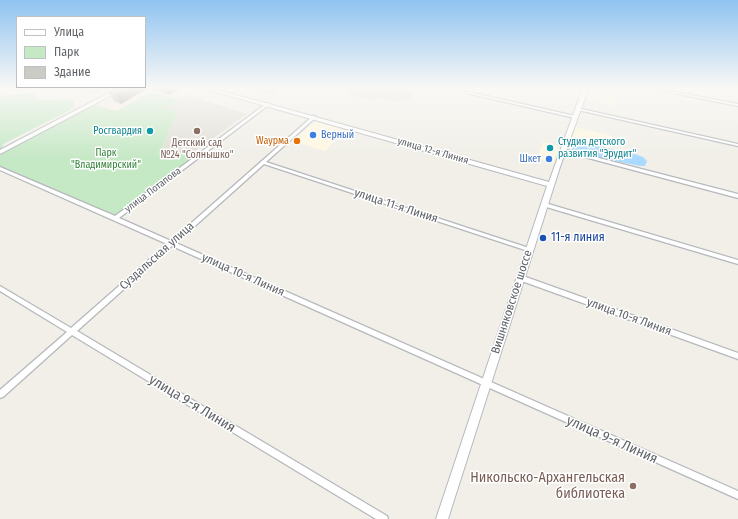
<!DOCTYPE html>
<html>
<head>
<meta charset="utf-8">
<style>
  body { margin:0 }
  #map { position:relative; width:738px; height:519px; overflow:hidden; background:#f1efe8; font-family:"Fira Sans Condensed",sans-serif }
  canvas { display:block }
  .legend { position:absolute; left:16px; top:16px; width:130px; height:72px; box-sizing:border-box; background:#fff; border:1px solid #bfc1c3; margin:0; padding:5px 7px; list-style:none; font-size:12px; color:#5f6368 }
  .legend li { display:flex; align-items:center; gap:8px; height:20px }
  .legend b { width:20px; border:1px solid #bfc1c3 }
</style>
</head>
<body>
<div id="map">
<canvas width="738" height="519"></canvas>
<ul class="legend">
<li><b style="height:5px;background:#fff"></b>Улица</li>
<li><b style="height:11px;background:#c5e8c5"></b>Парк</li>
<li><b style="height:11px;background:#cccac5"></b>Здание</li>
</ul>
</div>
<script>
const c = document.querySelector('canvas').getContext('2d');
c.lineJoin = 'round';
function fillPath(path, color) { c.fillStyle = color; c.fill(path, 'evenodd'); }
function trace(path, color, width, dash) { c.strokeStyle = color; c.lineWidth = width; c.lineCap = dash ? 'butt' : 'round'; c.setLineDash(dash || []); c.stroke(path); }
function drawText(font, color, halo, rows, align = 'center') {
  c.font = font + ' "Fira Sans Condensed",sans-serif'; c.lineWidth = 3; c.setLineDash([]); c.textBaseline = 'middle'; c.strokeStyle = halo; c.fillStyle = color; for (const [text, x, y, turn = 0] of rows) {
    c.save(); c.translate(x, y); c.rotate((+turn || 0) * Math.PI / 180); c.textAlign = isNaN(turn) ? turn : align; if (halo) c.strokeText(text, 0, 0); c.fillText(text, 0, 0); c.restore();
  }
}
fillPath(new Path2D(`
  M589 89 618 95V102H616L615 106 585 99Z
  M315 121 346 129 325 151 293 141Z
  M574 127 613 136 611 148 571 138Z
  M543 142 558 146 554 163 537 159Z`), '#fef7e0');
fillPath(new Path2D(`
  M239 87H288L274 96Z
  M334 87H419L408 101 402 100 396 102 377 98 374 101 348 95 352 91Z
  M188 95 247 114 188 156 162 148 177 112 166 108Z`), '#e1ded6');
fillPath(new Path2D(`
  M133 87H173L183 90 171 97 150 90 116 110 100 104Z`), '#fce8e6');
fillPath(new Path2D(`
  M49 87H114L101 94Z
  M151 92 180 99 166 108 177 112 162 148 193 157 115 215 0 167V153L93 104 116 111Z
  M33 93 39 100 74 99V108L3 144 2 149 0 150V96Z`), '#c5e8c5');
fillPath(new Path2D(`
  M583 143 635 154 643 157 647 161 645 166H640L595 157 574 151 570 145Z`), '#aadaff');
const street = new Path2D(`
  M643 87H649L738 104V106Z
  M465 91 575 116 577 117 575 118 466 93 464 92Z
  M267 103 270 104 119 218 171 241 313 116H315V118L266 162 532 249 533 250 532 251H528L264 164 176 243 738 491V499L172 246 77 331 387 516 388 519H376L72 335 3 397 0 398V390L67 332 0 291V286L71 328 167 244 0 170V167L115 216Z
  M577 108 738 144V146L578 110H577Z
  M562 149H564L738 194V198L562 151Z
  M545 203 738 260V264L543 206V204Z
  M519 276H523L738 353V359L519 280 518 278Z`);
const secondary = new Path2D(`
  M120 87H127L0 154V150Z
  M202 87H208L549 182 583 87H589L560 167 448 519H436L547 186 202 88Z`);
trace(street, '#b5b8bc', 2.5);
trace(secondary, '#b6babf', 2);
fillPath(street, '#fff');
fillPath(secondary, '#fff');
fillPath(new Path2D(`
  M119 87H176L177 90 169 95 148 88 121 104 114 101 109 92Z`), '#afaea9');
fillPath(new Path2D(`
  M130 87H147L148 88 121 104 116 95Z
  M166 87H176L177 90 169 95Z`), '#8f8d8a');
const building = new Path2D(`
  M119 87H130L116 95 109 92Z`);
fillPath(building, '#cccac5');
trace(building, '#8f8d8a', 1);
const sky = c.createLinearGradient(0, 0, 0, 159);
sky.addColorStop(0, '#8fc3f1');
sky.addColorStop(0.55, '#f9f8f5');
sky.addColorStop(1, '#f9f8f500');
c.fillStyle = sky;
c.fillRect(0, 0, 738, 159);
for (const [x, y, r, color] of [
  [150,131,4,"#0f9aa8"],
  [197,131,4,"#8d6e63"],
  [313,135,4,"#3f7fe0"],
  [297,141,4,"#e8710a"],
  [550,148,4,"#0f9aa8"],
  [549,159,4,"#3f7fe0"],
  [543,238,4,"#1a4fb4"],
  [633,486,4,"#8d6e63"]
]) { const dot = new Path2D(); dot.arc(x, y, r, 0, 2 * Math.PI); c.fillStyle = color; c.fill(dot); trace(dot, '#fff', 1.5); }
drawText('10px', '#0d838f', '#fff', [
  ["Росгвардия",142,131],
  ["Студия детского",558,142,"left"],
  ["развития \"Эрудит\"",558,154,"left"]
], 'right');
drawText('10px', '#366cbe', '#fff', [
  ["Верный",321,135],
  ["Шкет",541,159,"right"]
], 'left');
drawText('10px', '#c56008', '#fff', [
  ["Wаурма",289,141]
], 'right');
drawText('10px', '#785e54', '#fff', [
  ["Детский сад",197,143],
  ["№24 \"Солнышко\"",197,155]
]);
drawText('10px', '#5f6368', '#fff', [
  ["улица 12-я Линия",433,151,16],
  ["улица Потапова",153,190,-37]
]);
drawText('10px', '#348238', '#fff', [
  ["Парк",106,153],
  ["\"Владимирский\"",106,165]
]);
drawText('12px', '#5f6368', '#fff', [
  ["улица 11-я Линия",396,206,18],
  ["Суздальская улица",157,256,-42],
  ["улица 10-я Линия",243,275,24],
  ["Вишняковское шоссе",512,302,-72],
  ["улица 10-я Линия",629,317,20]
]);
drawText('12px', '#164399', '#fff', [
  ["11-я линия",551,238]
], 'left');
drawText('14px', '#5f6368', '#fff', [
  ["улица 9-я Линия",192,404,31],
  ["улица 9-я Линия",612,440,24]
]);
drawText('14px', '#785e54', '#fff', [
  ["Никольско-Архангельская",625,478],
  ["библиотека",625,494]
], 'right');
</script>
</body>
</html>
